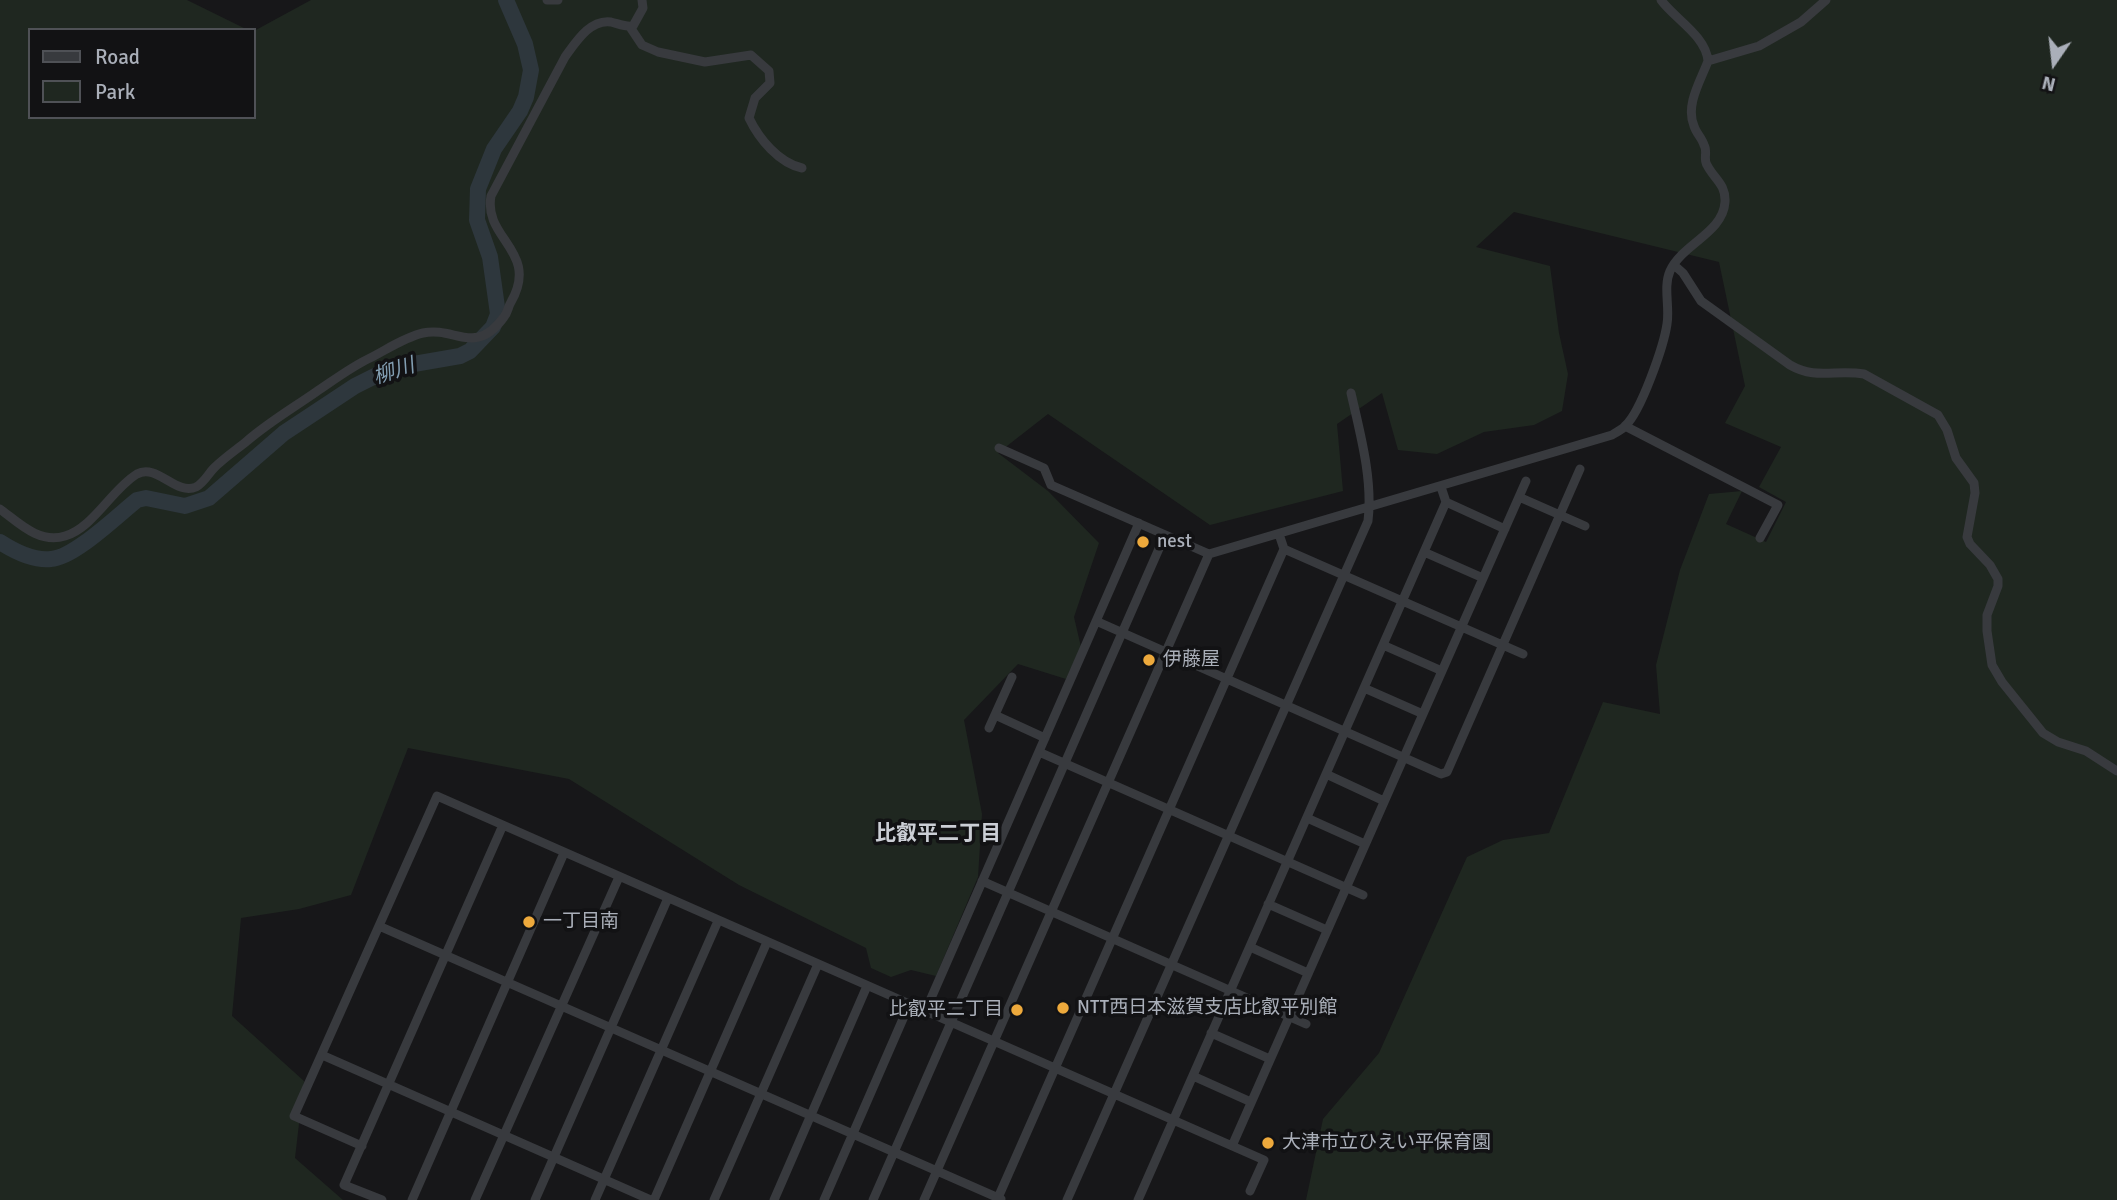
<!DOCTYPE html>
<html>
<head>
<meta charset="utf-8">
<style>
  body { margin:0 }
  #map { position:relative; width:2117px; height:1200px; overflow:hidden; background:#171719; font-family:Signika,sans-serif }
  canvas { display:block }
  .legend { position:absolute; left:28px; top:28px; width:228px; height:91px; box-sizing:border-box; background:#121214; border:2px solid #4f5156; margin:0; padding:9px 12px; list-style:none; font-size:21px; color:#aaafb9 }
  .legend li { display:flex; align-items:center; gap:14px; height:35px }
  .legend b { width:35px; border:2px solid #4f5156 }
  .north { position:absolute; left:2019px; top:28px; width:70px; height:70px; -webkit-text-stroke:5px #121214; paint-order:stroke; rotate:194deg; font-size:19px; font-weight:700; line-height:28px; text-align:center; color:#aaafb9 }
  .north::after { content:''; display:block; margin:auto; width:24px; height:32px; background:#aaafb9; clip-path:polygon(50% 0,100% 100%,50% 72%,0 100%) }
</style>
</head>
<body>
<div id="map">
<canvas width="2117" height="1200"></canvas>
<ul class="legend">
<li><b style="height:9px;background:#383a3e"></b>Road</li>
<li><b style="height:19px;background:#1f2720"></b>Park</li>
</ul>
<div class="north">N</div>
</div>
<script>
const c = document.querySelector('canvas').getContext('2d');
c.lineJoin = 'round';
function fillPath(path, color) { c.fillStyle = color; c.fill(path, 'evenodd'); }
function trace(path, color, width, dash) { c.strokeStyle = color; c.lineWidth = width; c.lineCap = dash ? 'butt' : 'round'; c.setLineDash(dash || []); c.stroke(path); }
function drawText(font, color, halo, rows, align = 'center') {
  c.font = font + ' Signika,"Noto Sans JP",sans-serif'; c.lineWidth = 7; c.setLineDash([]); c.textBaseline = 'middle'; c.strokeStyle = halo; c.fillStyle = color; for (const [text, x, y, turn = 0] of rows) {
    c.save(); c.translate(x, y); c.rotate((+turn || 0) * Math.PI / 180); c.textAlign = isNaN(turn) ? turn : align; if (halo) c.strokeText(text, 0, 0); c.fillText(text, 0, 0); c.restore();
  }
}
fillPath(new Path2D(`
  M0 0H187L248 30H30V117H254V31L311 0H2117V1200H1306L1323 1119 1379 1053 1467 857 1503 840 1549 833 1603 702 1660 714 1656 665 1680 570 1709 494 1742 491 1726 524 1766 542 1786 502 1759 487 1781 447 1725 423 1745 386 1719 262 1514 212 1476 247 1550 266 1559 333 1568 374 1562 411 1534 425 1484 432 1437 454 1398 450 1382 393 1337 424 1343 491 1210 525 1048 414 998 453 1048 491 1099 543 1074 617 1081 647 1066 679 1018 664 964 720 982 814 978 877 936 976 911 970 891 977 871 968 866 948 739 885 569 779 408 748 351 895 299 909 241 918 232 1016 304 1081 295 1158 343 1200H0Z`), '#1f2720');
trace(new Path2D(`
  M0 542C14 551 34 561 51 559 74 558 118 515 137 500L146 498 185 506 209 498 284 433 355 386 379 374 408 365 460 356 470 351 493 327 498 314 490 257 477 220 478 189 494 149 520 111 526 97 531 70 525 44 506 0`), '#2e373d', 16);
trace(new Path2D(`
  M547 0H558
  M630 27 642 45 658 52 705 62 751 55 769 71 770 83 755 98 749 118C759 139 779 163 802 168
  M1708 61 1759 46 1801 22 1826 0
  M1674 265 1683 273 1701 301 1790 365C1816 380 1836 369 1864 374L1938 415 1947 430 1956 458 1974 483 1975 493 1967 537 1970 544 1990 565 1998 579V586L1987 615V631L1992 665 2002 682 2043 733 2058 742 2086 751 2117 771
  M1625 426 1778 505 1760 538
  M999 448 1044 468 1051 485 1209 554 1612 435C1616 432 1622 430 1625 426 1641 412 1664 345 1667 324 1670 307 1663 287 1670 271 1682 244 1723 233 1725 202 1726 184 1714 179 1707 165 1703 159 1708 151 1704 145 1702 138 1696 133 1694 126 1685 105 1701 80 1708 61 1706 36 1675 19 1661 0
  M1519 497 1585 526
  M1446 502 1505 529
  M0 509C19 523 39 544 65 536 93 528 112 489 137 474 157 463 176 496 196 487 204 483 208 474 214 468 224 458 236 450 247 441 269 422 293 408 316 392 334 380 351 367 370 358 386 350 405 337 423 333 455 326 475 357 504 317 508 312 508 307 511 302 540 251 483 239 491 196L565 57C576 42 590 19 611 22 619 24 625 27 633 26L643 8 642 0
  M1284 549 1523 654
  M1424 552 1483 578
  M1096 621 1441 774 1447 772 1580 469
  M1383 645 1442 671
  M1364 688 1423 714
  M995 715 1045 738
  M989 728 1012 677
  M1039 752 1363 895
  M1326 774 1384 801
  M1307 818 1365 844
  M982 881 1306 1024
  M1268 904 1327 930
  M379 926 1001 1199
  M1250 947 1308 973
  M925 1012 1139 523
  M1211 1033 1270 1059
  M322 1055 651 1200
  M1193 1076 1251 1102
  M362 1146 294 1116 437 796 1264 1160 1250 1191
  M1232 1146 1526 481
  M382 1200 344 1185 503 825
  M412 1200 564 853
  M475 1200 619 877
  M535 1200 668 898
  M595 1200 718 921
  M654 1200 767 942
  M714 1200 818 964
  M774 1200 867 986
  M824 1200 909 1005
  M873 1200 1165 535
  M924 1200 1209 554
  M997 1200 1284 549 1279 534
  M1067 1200 1368 521C1373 479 1360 433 1351 393
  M1138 1200 1446 502 1441 487`), '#383a3e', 9);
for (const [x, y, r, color] of [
  [1143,542,7,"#eda93c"],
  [1149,660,7,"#eda93c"],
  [529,922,7,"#eda93c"],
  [1063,1008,7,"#eda93c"],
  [1017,1010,7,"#eda93c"],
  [1268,1143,7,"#eda93c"]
]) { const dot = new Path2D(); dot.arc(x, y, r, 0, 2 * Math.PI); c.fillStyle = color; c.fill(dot); trace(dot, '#121214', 2.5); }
drawText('19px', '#aaafb9', '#121214', [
  ["nest",1157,542],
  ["伊藤屋",1163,660],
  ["一丁目南",543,922],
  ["NTT西日本滋賀支店比叡平別館",1077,1008],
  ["比叡平二丁目",1003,1010,"right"],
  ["大津市立ひえい平保育園",1282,1143]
], 'left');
drawText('italic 21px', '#829eb2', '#121214', [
  ["柳川",394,372,-18]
]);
drawText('bold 21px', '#cbced5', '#121214', [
  ["比叡平二丁目",938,834]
]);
</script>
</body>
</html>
